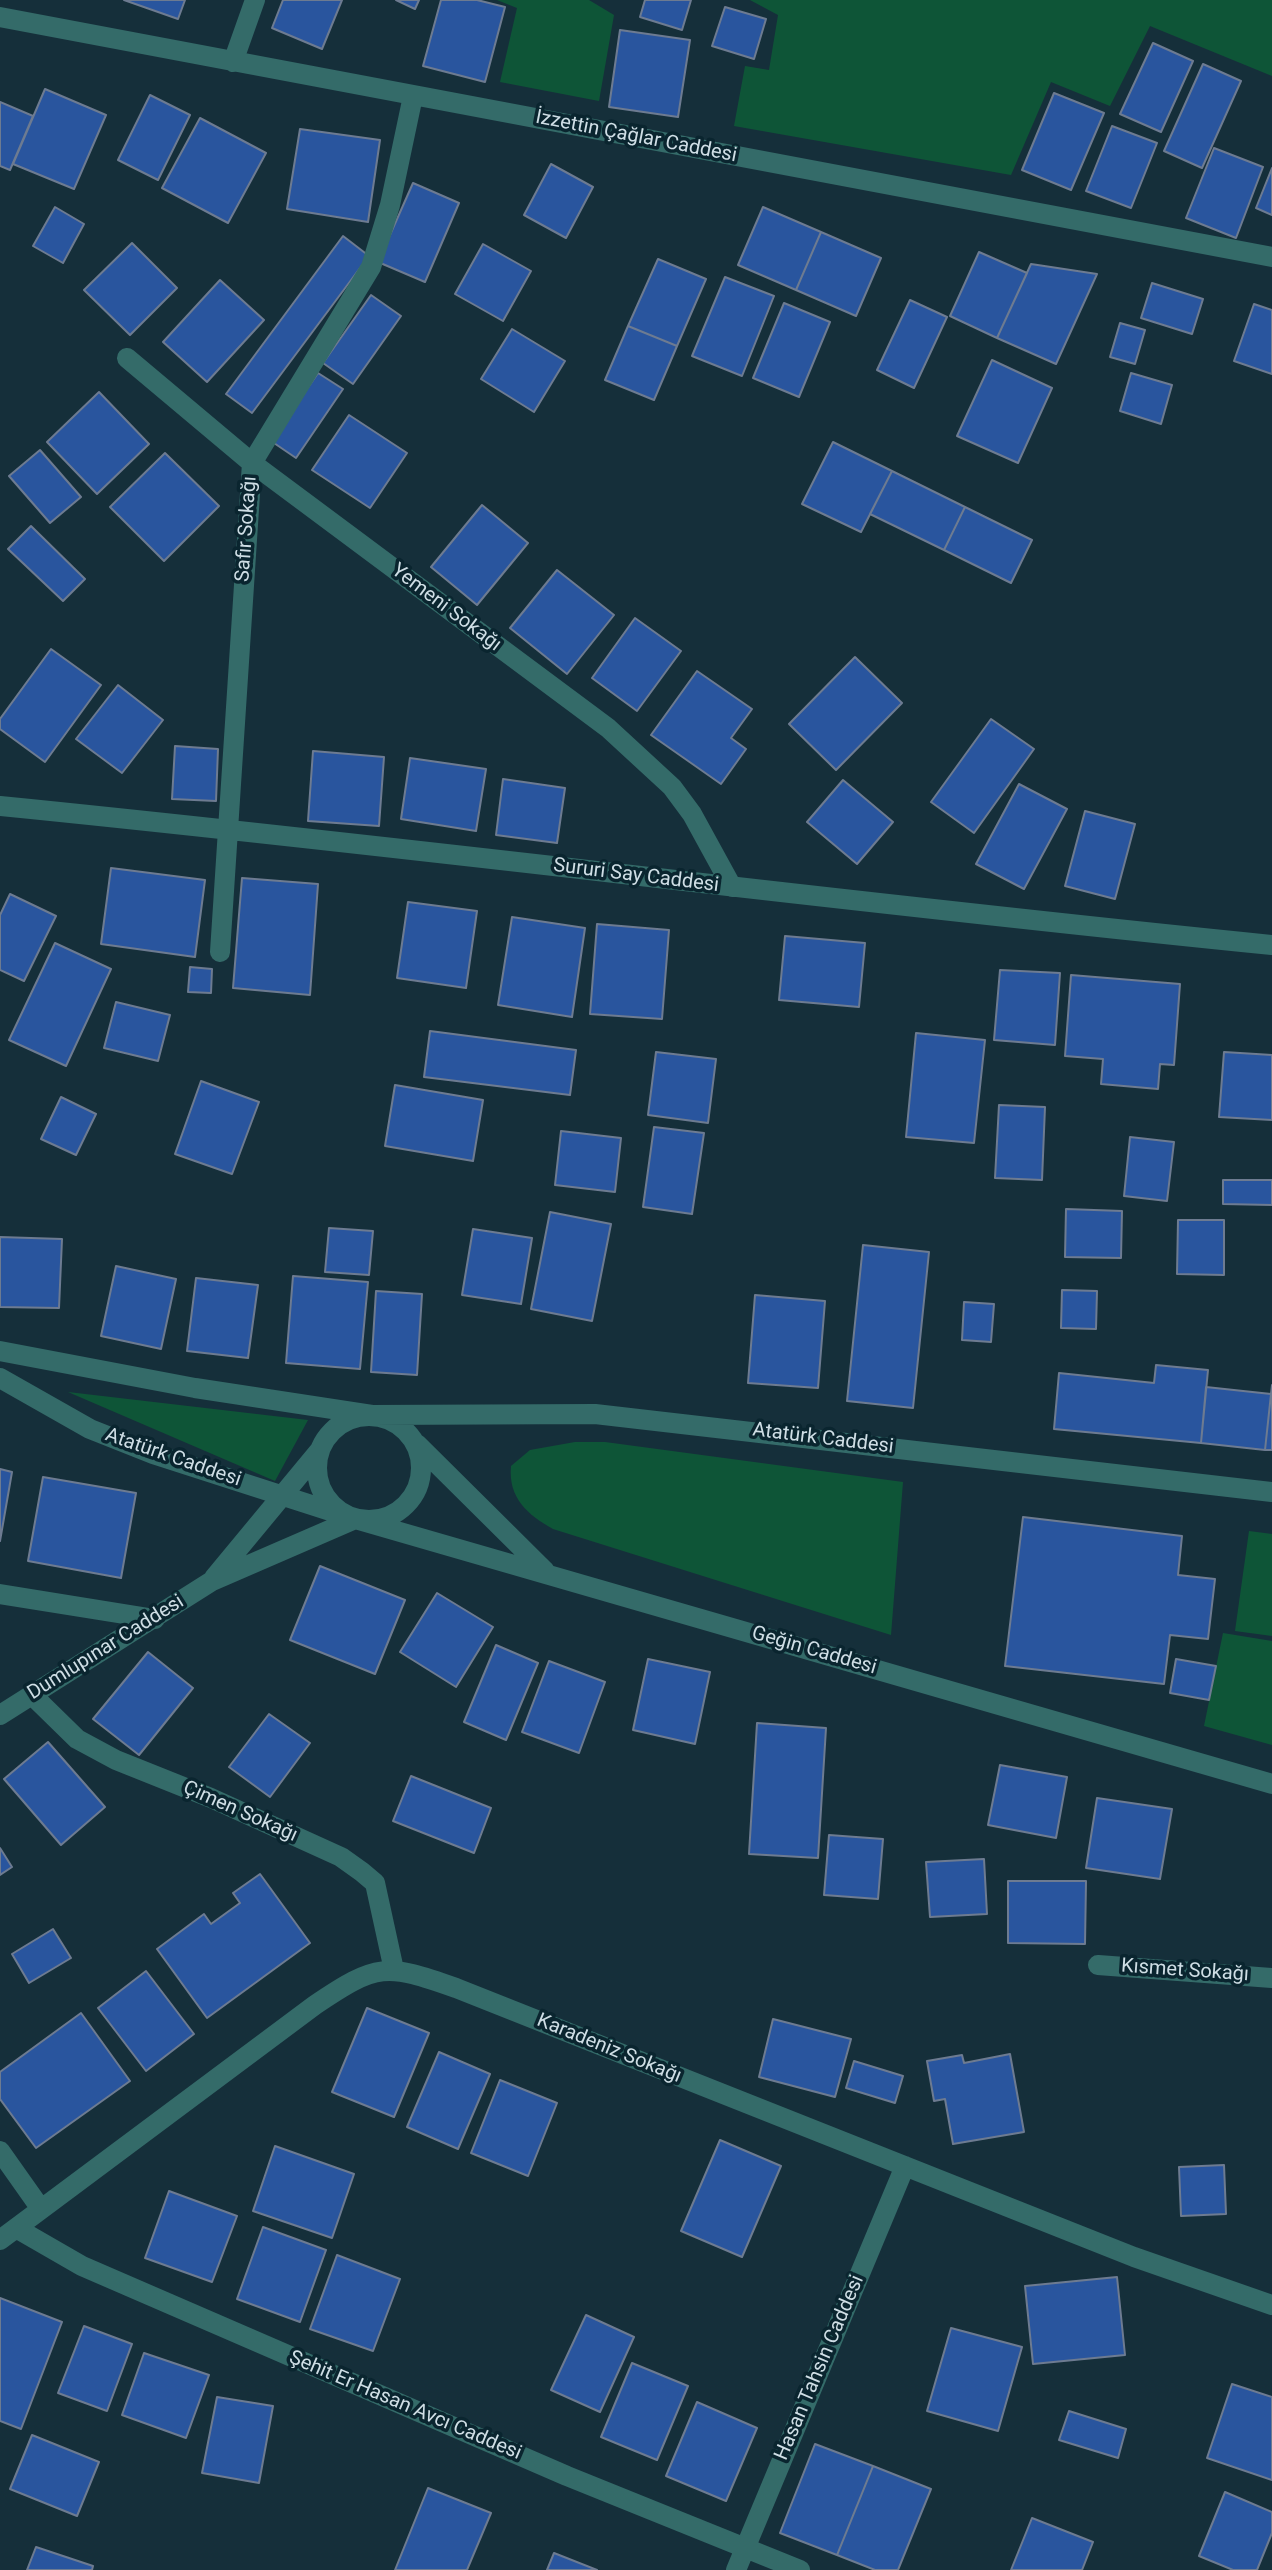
<!DOCTYPE html>
<html>
<head>
<meta charset="utf-8">
<style>
  body { margin:0 }
  canvas { display:block; background:#152f3a }
</style>
</head>
<body>
<canvas width="1272" height="2570"></canvas>
<script>
const c = document.querySelector('canvas').getContext('2d');
c.lineJoin = 'round';
function fillPath(path, color) { c.fillStyle = color; c.fill(path, 'evenodd'); }
function trace(path, color, width, dash) { c.strokeStyle = color; c.lineWidth = width; c.lineCap = dash ? 'butt' : 'round'; c.setLineDash(dash || []); c.stroke(path); }
function drawText(font, color, halo, rows, align = 'center') {
  c.font = font + ' Roboto,sans-serif'; c.lineWidth = 7; c.setLineDash([]); c.textBaseline = 'middle'; c.strokeStyle = halo; c.fillStyle = color; for (const [text, x, y, turn = 0] of rows) {
    c.save(); c.translate(x, y); c.rotate((+turn || 0) * Math.PI / 180); c.textAlign = isNaN(turn) ? turn : align; if (halo) c.strokeText(text, 0, 0); c.fillText(text, 0, 0); c.restore();
  }
}
fillPath(new Path2D(`
  M497 0H589L614 15 599 101 500 82 517 8Z
  M750 0H1272V76L1150 26 1110 106 1051 82 1011 175 734 126 745 66 769 70 778 15Z
  M68 1392 308 1420 275 1481Z
  M575 1442H605L903 1482 891 1635 553 1529C528 1515 508 1498 511 1466L530 1450Z
  M1249 1531 1272 1534V1636L1235 1631Z
  M1223 1633 1272 1641V1745L1204 1726Z`), '#0e5537');
const building = new Path2D(`
  M124 0H185L178 19Z
  M283 0H342L322 49 272 28Z
  M396 0H419L415 9Z
  M441 0H477L505 7 485 82 423 66Z
  M645 0H691L682 30 640 17Z
  M725 7 766 19 754 59 712 46Z
  M620 30 690 40 678 117 609 107Z
  M1153 43 1193 61 1161 132 1120 114Z
  M1203 64 1241 81 1202 168 1164 151Z
  M45 89 106 115 74 189 13 164Z
  M1054 93 1104 113 1071 190 1022 170Z
  M150 95 190 115 158 180 118 160Z
  M0 102 33 116 10 170 0 166Z
  M200 118 266 153 228 223 162 188Z
  M1112 126 1157 143 1131 208 1086 191Z
  M300 129 380 140 368 222 287 209Z
  M1214 148 1263 167 1236 238 1186 218Z
  M551 164 593 187 566 238 524 215Z
  M1272 168V215L1256 208Z
  M413 183 459 203 425 282 378 262Z
  M55 207 84 224 63 263 33 246Z
  M763 207 821 232 796 290 738 265Z
  M821 232 881 258 856 316 796 290Z
  M343 236 369 256 252 413 226 394Z
  M132 243 177 288 130 335 84 290Z
  M483 244 531 271 503 321 455 294Z
  M979 252 1027 273 997 338 950 316Z
  M658 259 706 279 677 346 628 326Z
  M1031 264 1097 274 1056 364 997 338Z
  M725 277 774 296 742 376 692 356Z
  M220 280 264 320 207 382 163 342Z
  M1152 283 1203 299 1192 334 1141 318Z
  M371 295 401 316 353 384 323 363Z
  M910 300 947 317 914 388 877 370Z
  M784 303 830 322 799 397 753 378Z
  M1254 304 1272 310V374L1234 361Z
  M1120 323 1145 330 1135 364 1110 357Z
  M628 326 677 346 654 400 605 380Z
  M512 329 565 361 534 412 481 379Z
  M992 360 1052 388 1018 463 957 436Z
  M318 373 343 389 296 458 271 441Z
  M1131 373 1172 385 1161 424 1120 411Z
  M99 392 149 444 97 494 47 442Z
  M349 415 407 453 370 508 312 470Z
  M833 442 892 471 861 532 802 504Z
  M40 450 81 497 50 523 9 476Z
  M165 453 219 506 164 561 110 507Z
  M892 471 965 507 944 550 870 514Z
  M482 505 528 543 477 605 431 567Z
  M965 507 1032 540 1011 583 944 550Z
  M31 526 85 579 63 601 8 549Z
  M557 570 614 615 567 674 510 628Z
  M635 618 681 651 637 711 592 678Z
  M51 649 101 685 45 762 0 729V719Z
  M855 657 902 703 836 770 789 724Z
  M697 671 752 709 731 738 746 749 721 784 651 735Z
  M118 685 163 720 122 773 76 739Z
  M991 719 1034 749 974 833 931 802Z
  M175 746 218 749 216 801 172 799Z
  M313 751 384 757 379 826 308 821Z
  M410 758 486 769 476 831 401 819Z
  M503 779 565 788 557 843 496 835Z
  M843 780 893 822 857 864 807 822Z
  M1019 784 1067 809 1024 889 976 864Z
  M1085 811 1135 824 1115 899 1065 886Z
  M111 868 205 880 195 957 101 944Z
  M242 878 318 884 310 995 233 988Z
  M10 894 56 916 24 981 0 970V915Z
  M408 902 477 911 466 988 397 978Z
  M512 917 585 928 572 1017 498 1005Z
  M597 924 669 930 662 1019 590 1014Z
  M785 936 865 943 859 1007 779 1000Z
  M55 943 111 969 66 1066 9 1040Z
  M190 967 212 969 211 993 188 992Z
  M1000 970 1060 973 1055 1045 994 1040Z
  M1071 975 1180 984 1174 1065 1160 1064 1158 1089 1101 1084 1103 1059 1065 1056Z
  M116 1002 170 1015 158 1061 104 1048Z
  M430 1031 576 1050 570 1095 424 1077Z
  M916 1033 985 1040 974 1143 906 1137Z
  M656 1052 716 1059 708 1123 648 1115Z
  M1224 1052 1272 1055V1120L1219 1117Z
  M201 1081 259 1102 232 1174 175 1154Z
  M395 1085 483 1100 473 1161 385 1146Z
  M61 1097 96 1114 76 1155 41 1139Z
  M999 1105 1045 1107 1042 1180 995 1178Z
  M654 1127 704 1133 692 1214 643 1207Z
  M561 1131 621 1138 615 1192 555 1185Z
  M1130 1137 1174 1142 1167 1201 1124 1196Z
  M1223 1180H1272V1205L1223 1204Z
  M1066 1209 1122 1211 1121 1258 1065 1257Z
  M550 1212 611 1224 592 1321 531 1309Z
  M1178 1220H1224V1275L1177 1274Z
  M329 1228 373 1231 369 1275 325 1272Z
  M473 1229 532 1238 521 1304 462 1295Z
  M0 1237 62 1239 59 1308 0 1307Z
  M863 1245 929 1252 913 1408 847 1401Z
  M116 1266 176 1279 161 1349 101 1336Z
  M293 1276 368 1282 360 1369 286 1363Z
  M196 1278 258 1285 248 1358 187 1351Z
  M1062 1290 1097 1291 1096 1329 1061 1328Z
  M376 1291 422 1294 417 1375 371 1372Z
  M755 1295 825 1301 818 1388 748 1383Z
  M964 1302 994 1304 991 1342 962 1340Z
  M1156 1365 1208 1370 1201 1443 1054 1429 1059 1373 1154 1383Z
  M1272 1385V1450H1265Z
  M1206 1387 1271 1394 1265 1450 1201 1443Z
  M0 1469 12 1472 0 1541Z
  M43 1477 136 1493 121 1578 28 1561Z
  M1023 1517 1182 1536 1178 1575 1215 1579 1208 1639 1170 1635 1164 1684 1005 1666Z
  M320 1566 405 1600 375 1674 290 1640Z
  M437 1593 493 1627 456 1687 400 1652Z
  M496 1645 538 1663 506 1740 464 1722Z
  M148 1652 193 1688 139 1755 93 1719Z
  M648 1659 710 1672 695 1744 633 1730Z
  M1176 1659 1216 1666 1209 1700 1170 1693Z
  M549 1661 605 1682 579 1753 522 1732Z
  M269 1714 310 1743 270 1797 229 1767Z
  M757 1723 826 1728 818 1858 749 1854Z
  M48 1742 105 1807 61 1845 4 1779Z
  M1000 1765 1067 1777 1056 1838 988 1825Z
  M411 1776 491 1808 474 1853 393 1821Z
  M1097 1798 1172 1809 1160 1879 1086 1868Z
  M829 1835 883 1839 878 1899 824 1895Z
  M0 1848 12 1867 0 1875Z
  M984 1859 987 1914 930 1917 926 1862Z
  M260 1874 310 1943 207 2018 157 1949 204 1914 211 1924 240 1903 233 1893Z
  M1008 1881H1086L1085 1944 1008 1943Z
  M53 1929 71 1958 29 1983 12 1954Z
  M146 1971 194 2034 146 2071 98 2008Z
  M367 2008 429 2033 394 2117 332 2092Z
  M81 2013 130 2081 36 2148 0 2099V2072Z
  M773 2019 851 2039 835 2097 759 2077Z
  M439 2052 490 2074 458 2149 407 2127Z
  M1010 2054 1024 2132 953 2144 945 2099 934 2101 927 2061 962 2055 964 2063Z
  M854 2061 903 2076 895 2103 846 2088Z
  M500 2080 557 2103 528 2176 471 2153Z
  M720 2140 781 2166 742 2257 681 2231Z
  M275 2146 354 2174 332 2238 253 2211Z
  M1224 2165 1226 2214 1181 2216 1179 2167Z
  M169 2191 237 2216 212 2282 145 2258Z
  M263 2227 326 2250 300 2322 237 2299Z
  M337 2255 400 2279 373 2351 310 2329Z
  M1117 2277 1125 2355 1033 2364 1025 2286Z
  M0 2298 62 2322 21 2429 0 2421Z
  M586 2315 634 2337 600 2412 551 2390Z
  M84 2326 132 2344 107 2411 58 2393Z
  M951 2328 1022 2347 998 2431 927 2411Z
  M144 2353 209 2375 186 2438 122 2415Z
  M632 2363 688 2386 657 2460 601 2437Z
  M1232 2384 1272 2397V2480L1207 2458Z
  M217 2397 273 2406 259 2483 202 2473Z
  M697 2402 757 2428 726 2501 666 2476Z
  M1069 2411 1126 2429 1118 2458 1059 2440Z
  M32 2435 99 2462 77 2516 10 2489Z
  M815 2444 873 2466 837 2555 780 2533Z
  M873 2466 931 2489 898 2570H875L837 2555Z
  M428 2488 491 2513 467 2570H395Z
  M1225 2492 1272 2512V2533L1257 2570H1233L1199 2556Z
  M1032 2518 1093 2542 1082 2570H1011Z
  M36 2547 93 2566 92 2570H27Z
  M554 2553 597 2570H547Z`);
fillPath(building, '#29559e');
trace(building, '#6d7b91', 2);
trace(new Path2D(`
  M0 17 1272 257
  M233 62 255 0
  M127 358 252 463 608 728 672 787 692 814 732 887
  M0 806C424 848 848 903 1272 945
  M220 952 252 463 371 267 390 205 413 96
  M0 1351 195 1388 372 1415 595 1414 1272 1492
  M0 1378 90 1429 153 1454 355 1519 1272 1784
  M317 1468a52 52 0 1 1 104 0a52 52 0 1 1-104 0Z
  M417 1444 545 1571
  M214 1578 320 1450
  M0 1594 155 1619
  M32 1695 77 1739 116 1760 211 1798 341 1857 362 1872 375 1883 394 1970
  M0 1715 212 1581 355 1519
  M1098 1965 1272 1978
  M0 2151 41 2209
  M16 2228 82 2266 567 2476 800 2570
  M0 2240 315 2005C377 1963 386 1963 456 1988L1134 2257 1272 2305
  M736 2570 905 2166`), '#346b69', 20);
drawText('20px', '#cfdee5', '#0a252f', [
  ["İzzettin Çağlar Caddesi",636,137,11],
  ["Safir Sokağı",247,529,-86],
  ["Yemeni Sokağı",446,608,37],
  ["Sururi Say Caddesi",636,876,7],
  ["Atatürk Caddesi",823,1439,7],
  ["Atatürk Caddesi",173,1458,19],
  ["Dumlupınar Caddesi",106,1648,-32],
  ["Geğin Caddesi",814,1651,16],
  ["Çimen Sokağı",240,1812,24],
  ["Kısmet Sokağı",1185,1971,4],
  ["Karadeniz Sokağı",609,2049,22],
  ["Hasan Tahsin Caddesi",820,2368,-67],
  ["Şehit Er Hasan Avcı Caddesi",405,2406,23]
]);
</script>
</body>
</html>
